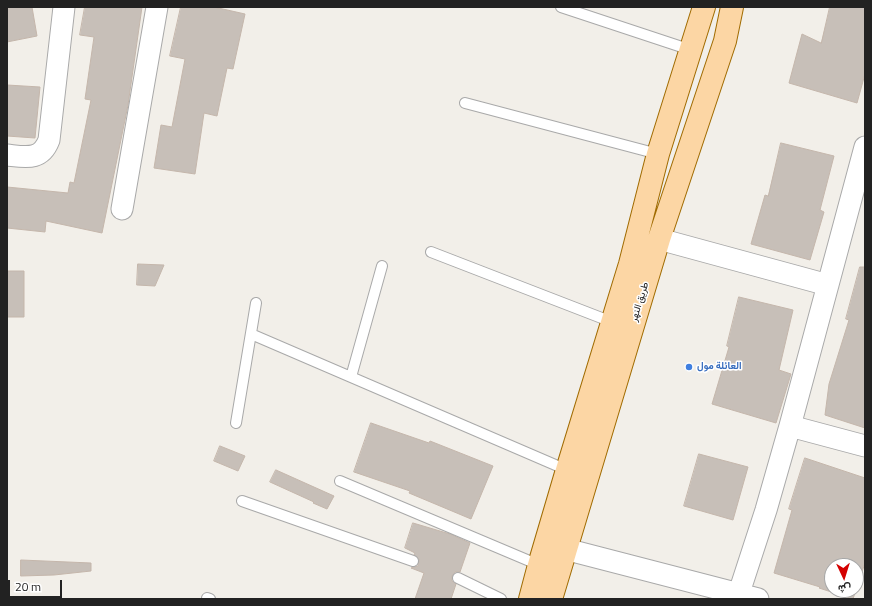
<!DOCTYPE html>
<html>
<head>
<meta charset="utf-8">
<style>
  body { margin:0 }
  #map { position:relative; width:872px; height:606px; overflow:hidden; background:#f2efe9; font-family:"Titillium Web",Vazirmatn,sans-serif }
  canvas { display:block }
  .frame { position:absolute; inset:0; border:8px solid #222; pointer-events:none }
  .north { position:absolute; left:824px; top:558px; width:40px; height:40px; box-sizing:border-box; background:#fff; border:1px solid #a7a7a7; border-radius:50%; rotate:176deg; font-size:11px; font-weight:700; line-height:16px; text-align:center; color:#222 }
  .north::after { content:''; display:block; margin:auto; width:14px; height:18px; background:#d40000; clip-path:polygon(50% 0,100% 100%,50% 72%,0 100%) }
  .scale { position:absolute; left:8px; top:580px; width:54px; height:18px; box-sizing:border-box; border:2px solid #222; border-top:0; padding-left:5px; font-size:12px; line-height:14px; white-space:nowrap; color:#222; -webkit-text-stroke:3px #fff; paint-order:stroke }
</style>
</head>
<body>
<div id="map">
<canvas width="872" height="606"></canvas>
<div class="frame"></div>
<div class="north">ش</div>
<div class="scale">20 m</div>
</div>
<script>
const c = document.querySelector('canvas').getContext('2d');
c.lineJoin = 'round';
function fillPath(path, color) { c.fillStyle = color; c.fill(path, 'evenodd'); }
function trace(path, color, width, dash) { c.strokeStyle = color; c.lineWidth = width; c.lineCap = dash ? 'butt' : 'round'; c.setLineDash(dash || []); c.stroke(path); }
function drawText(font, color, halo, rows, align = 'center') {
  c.font = font + ' "Titillium Web",Vazirmatn,sans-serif'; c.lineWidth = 3; c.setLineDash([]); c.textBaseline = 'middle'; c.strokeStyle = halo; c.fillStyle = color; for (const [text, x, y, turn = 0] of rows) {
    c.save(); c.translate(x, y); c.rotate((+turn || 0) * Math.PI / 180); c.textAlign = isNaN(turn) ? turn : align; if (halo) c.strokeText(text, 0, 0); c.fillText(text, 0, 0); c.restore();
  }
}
const building = new Path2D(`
  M7 7H32L37 36 7 42Z
  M85 7H142L128 105 102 233 46 221 45 232 7 228V187L68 193 70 182 74 183 91 100 85 99 94 37 80 35Z
  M181 7H214L245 14 233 69 227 68 217 116 204 113 195 174 154 168 161 125 172 127 185 59 170 56Z
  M830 7H865V74L857 103 789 83 802 34 821 43Z
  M7 85 40 87 35 138 7 136Z
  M781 143 834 156 820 210 824 212 810 260 751 244 765 195 768 196Z
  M138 264 164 265 155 286 137 285Z
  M860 267H865V428L825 415 829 384 849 320 846 319Z
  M7 271H24V317H7Z
  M739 297 793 310 779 370 791 374 776 423 712 404 729 347 727 346Z
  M371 423 429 443 430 441 493 466 471 519 409 493 410 491 354 472Z
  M220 446 245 456 238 471 214 461Z
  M699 454 748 467 733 520 684 506Z
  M805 458 865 478V563L853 599 819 588 820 587 774 573 792 510 789 509ZM832 566H856V590H832Z
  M276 470 334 496 327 509 313 503 314 502 270 482Z
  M413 523 450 534 470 543 460 572H455L452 576V581L456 584 451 599H415L424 573 411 568 418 566 419 559 414 555 415 553 405 548Z
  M21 560 91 563V571L54 575 21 576Z`);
fillPath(building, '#c7bfb8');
trace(building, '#c4b6ab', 1);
const service = new Path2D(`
  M561 7 691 50
  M465 103 658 154
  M431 252 612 322
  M251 334 567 470
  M351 377 382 266
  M236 423 256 303
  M340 481 539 565
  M242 501 413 561
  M458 578 501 599
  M207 598 210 599`);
const minor = new Path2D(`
  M7 155C26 157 41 161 49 140L64 7
  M122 209 157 7
  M659 239 828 285
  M790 426 865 446
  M565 549 758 599
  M737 599 766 510 790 426 865 147`);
const primary = new Path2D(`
  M530 599 539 565 567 470 630 264 658 154 704 7
  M551 599 659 239 725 41 732 7`);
trace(service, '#a9a9a9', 12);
trace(minor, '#a9a9a9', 23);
trace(primary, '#a06b00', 24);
trace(service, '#fff', 10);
trace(minor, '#fff', 21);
trace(primary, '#fcd6a4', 22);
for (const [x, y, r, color] of [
  [689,367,4,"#3f7fe0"]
]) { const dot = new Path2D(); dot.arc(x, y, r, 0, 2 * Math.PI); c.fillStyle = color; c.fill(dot); trace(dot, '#fff', 1.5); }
drawText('10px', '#222', '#fff', [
  ["طريق النهر",640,302,-73]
]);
drawText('bold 10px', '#366cbe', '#fff', [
  ["العائلة مول",697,367]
], 'left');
</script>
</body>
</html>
